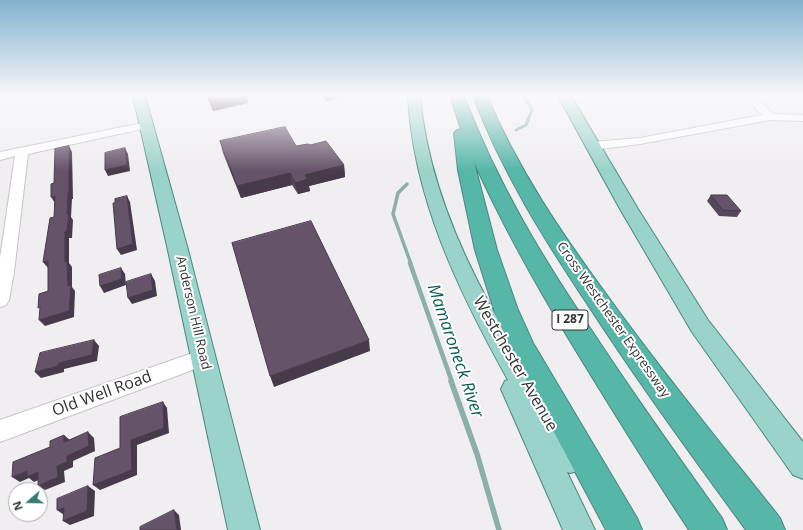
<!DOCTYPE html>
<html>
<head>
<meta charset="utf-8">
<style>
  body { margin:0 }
  #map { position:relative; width:803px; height:530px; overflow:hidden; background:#f0eef1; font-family:"Open Sans",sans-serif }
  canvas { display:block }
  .north { position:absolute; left:8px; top:482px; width:40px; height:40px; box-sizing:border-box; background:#fff; border:1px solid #adadad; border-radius:50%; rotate:250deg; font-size:11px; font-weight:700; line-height:16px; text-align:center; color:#333233 }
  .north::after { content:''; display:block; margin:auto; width:14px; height:18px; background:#357b70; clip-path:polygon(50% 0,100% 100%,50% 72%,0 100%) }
</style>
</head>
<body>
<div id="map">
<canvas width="803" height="530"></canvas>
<div class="north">N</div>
</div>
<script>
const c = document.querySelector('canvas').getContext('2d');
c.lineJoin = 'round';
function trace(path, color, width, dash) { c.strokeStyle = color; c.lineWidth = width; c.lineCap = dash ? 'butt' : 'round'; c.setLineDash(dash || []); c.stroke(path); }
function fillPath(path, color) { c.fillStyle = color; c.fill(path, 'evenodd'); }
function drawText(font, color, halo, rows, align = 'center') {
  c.font = font + ' "Open Sans",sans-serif'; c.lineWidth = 4; c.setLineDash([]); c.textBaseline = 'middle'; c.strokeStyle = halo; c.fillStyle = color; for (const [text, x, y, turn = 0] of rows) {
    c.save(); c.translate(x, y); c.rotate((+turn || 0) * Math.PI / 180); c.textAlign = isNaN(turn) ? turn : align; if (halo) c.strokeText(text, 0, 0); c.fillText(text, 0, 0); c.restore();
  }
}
trace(new Path2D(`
  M516 130 526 125 532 110 524 96`), '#8ab0a9', 3);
trace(new Path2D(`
  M407 184 398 193 393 214 411 264`), '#8ab0a9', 3.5);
trace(new Path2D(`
  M410 263 452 382`), '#8ab0a9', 4.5);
trace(new Path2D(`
  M451 381 477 454 499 530`), '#8ab0a9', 5.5);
const minor = new Path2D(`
  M744 96H755L773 114 803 115V121L770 120 640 144 592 150 588 148 586 146 588 144 592 142 640 138 762 115Z
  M147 122 153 125 151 127 28 154 14 272 9 300 6 305 0 307V258L15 156 0 160V152Z
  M204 349 211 351 214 357 211 363 0 442V420Z`);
const major = new Path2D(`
  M133 96H145L187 246 260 530H228L167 246Z
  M408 96H420C432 227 509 343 581 449L585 459 581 469 571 473 567 472 595 530H563L501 389 505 381 508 380C459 292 413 198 408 96Z
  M558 96H571L638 209 708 320 803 442V479L793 475 692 332 620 209Z`);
const highway = new Path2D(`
  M450 96H464C498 185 543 259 596 337 636 398 679 458 722 518L727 530H689C648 468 609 405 570 341 535 283 502 224 474 162L497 250 518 310 533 343 637 518 642 530H606L514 357 494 310 475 250 458 170 454 133 457 130 461 129Z
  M473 96H487C518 170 562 234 609 298 663 373 722 445 780 518L785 530H746C692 456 638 382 588 305 544 239 502 172 473 96Z`);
trace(minor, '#c5c3c6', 2);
trace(major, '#4a887e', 2);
trace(highway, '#4a887e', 2);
fillPath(minor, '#fff');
fillPath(major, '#9ad3ca');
fillPath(highway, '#56b6a7');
fillPath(new Path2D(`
  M206 96H247L248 103 213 111Z
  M322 96H345L326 101Z
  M220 141 296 146 310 145 344 165 345 177 309 186 310 191 298 194 292 185 241 198 223 153Z
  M711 195 741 211 737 217 719 216 707 201Z`), '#57475a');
fillPath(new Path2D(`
  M247 96 248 103 213 111 209 97Z
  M326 96H345L326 101Z
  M69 146 72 152 73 199H72L71 217 73 220 72 238H69V263L72 267V287L75 291 74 317 45 326 39 320 68 286 65 262V232L67 214Z
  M125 148 128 154 130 171 108 176 105 170Z
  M344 165 345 177 309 186 310 191 298 194 295 183 305 175Z
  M290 173 292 185 241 198 237 186Z
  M55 196V203L51 197Z
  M127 196 130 202 137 250 121 255 117 249Z
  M48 261V268L43 262Z
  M121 268 125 274 126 285 104 293 100 286Z
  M151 274 155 281 157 296 132 304 128 298Z
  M94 340 99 346 97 361 64 369V372L41 378 35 372 59 363Z
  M369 340 370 351 274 387 270 376Z
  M163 402 167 408 169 433 137 445V475L100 490 93 485Z
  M88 432 94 438 95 451 73 461V467L64 471 65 482 45 490 38 486 57 466Z
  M64 435 71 441 64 442Z
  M27 471 38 472 45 477 34 482 29 478 20 482 12 477Z
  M88 486 95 491 94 516 70 525 63 521Z
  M64 508V515L57 510Z
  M174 510 179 515 181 530H177Z`), '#473a4a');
const building = new Path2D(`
  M285 127 296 146 308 144 310 145 326 141 344 165 305 175 308 179 295 183 290 173 237 186 220 141Z
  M69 146V193H68L67 214H69L67 231 65 232V262L67 261 68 286 71 285 69 311 39 320 40 307 38 308 39 294 48 291V261L43 262 50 218 54 217 55 196 51 197V184L54 183 55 149Z
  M125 148 127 165 105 170V153Z
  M711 195H727L741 211 723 210Z
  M127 196 133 244 117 249 113 203H115V199Z
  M311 221 369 340 270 376 232 243Z
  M121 268 122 279 100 286 99 275Z
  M151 274 153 290 128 298 126 282Z
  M94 340 92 355 59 363 58 366 35 372 40 353Z
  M163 402 164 428 131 440 132 470 93 485 95 458 120 448V417Z
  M88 432 89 446 67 456V462L57 466 58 477 38 486V472L27 477V471L12 477 13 462 50 447V441L64 435V442Z
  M88 486 87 511 63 521 64 508 57 510V499Z
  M174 510 177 530H140V527Z`);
fillPath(building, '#655369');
trace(building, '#473a4a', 1);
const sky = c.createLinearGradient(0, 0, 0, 171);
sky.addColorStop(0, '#82b2cf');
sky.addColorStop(0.56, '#f8f7f9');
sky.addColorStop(1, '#f8f7f900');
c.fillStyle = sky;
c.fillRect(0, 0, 803, 171);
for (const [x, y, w] of [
  [570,320,36]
]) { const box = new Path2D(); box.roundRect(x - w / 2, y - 10, w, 20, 3); c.fillStyle = '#fff'; c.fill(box); trace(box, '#333233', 1); }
drawText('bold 12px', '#333233', null, [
  ["I 287",570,320]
]);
drawText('13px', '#333233', '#fff', [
  ["Anderson Hill Road",193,313,77],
  ["Cross Westchester Expressway",613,320,55]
]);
drawText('16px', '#333233', '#fff', [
  ["Westchester Avenue",515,364,60],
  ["Old Well Road",102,394,-20]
]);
drawText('italic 17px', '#0a5c52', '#fff', [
  ["Mamaroneck River",455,351,71]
]);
</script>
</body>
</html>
